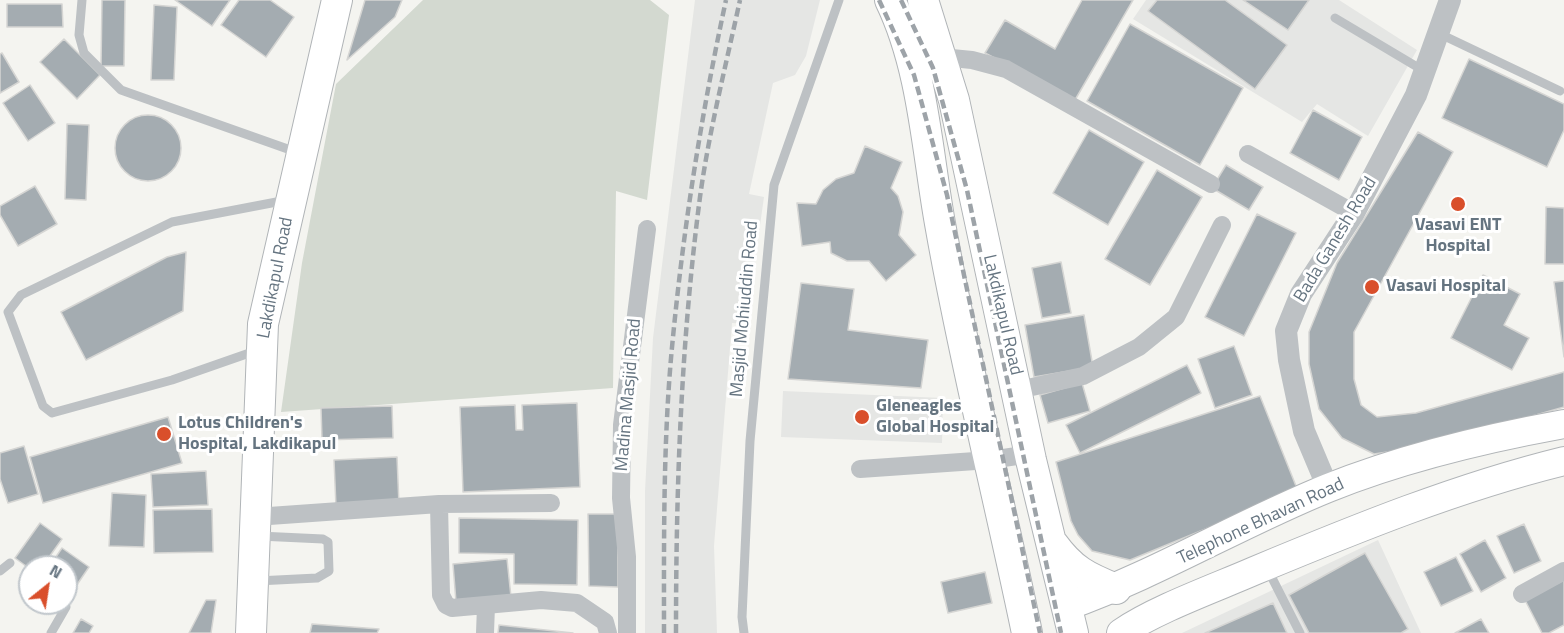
<!DOCTYPE html>
<html>
<head>
<meta charset="utf-8">
<style>
  body { margin:0 }
  #map { position:relative; width:1564px; height:633px; overflow:hidden; background:#f4f4f0; font-family:"Titillium Web",sans-serif }
  canvas { display:block }
  .north { position:absolute; left:18px; top:555px; width:60px; height:60px; box-sizing:border-box; background:#fff; border:2px solid #c1c7cc; border-radius:50%; rotate:30deg; font-size:16px; font-weight:700; line-height:24px; text-align:center; color:#657480 }
  .north::after { content:''; display:block; margin:auto; width:21px; height:27px; background:#d94f2b; clip-path:polygon(50% 0,100% 100%,50% 72%,0 100%) }
</style>
</head>
<body>
<div id="map">
<canvas width="1564" height="633"></canvas>
<div class="north">N</div>
</div>
<script>
const c = document.querySelector('canvas').getContext('2d');
c.lineJoin = 'round';
function fillPath(path, color) { c.fillStyle = color; c.fill(path, 'evenodd'); }
function trace(path, color, width, dash) { c.strokeStyle = color; c.lineWidth = width; c.lineCap = dash ? 'butt' : 'round'; c.setLineDash(dash || []); c.stroke(path); }
function drawText(font, color, halo, rows, align = 'center') {
  c.font = font + ' "Titillium Web",sans-serif'; c.lineWidth = 6; c.setLineDash([]); c.textBaseline = 'middle'; c.strokeStyle = halo; c.fillStyle = color; for (const [text, x, y, turn = 0] of rows) {
    c.save(); c.translate(x, y); c.rotate((+turn || 0) * Math.PI / 180); c.textAlign = isNaN(turn) ? turn : align; if (halo) c.strokeText(text, 0, 0); c.fillText(text, 0, 0); c.restore();
  }
}
fillPath(new Path2D(`
  M695 0H820L806 56 795 75 773 83 749 194 764 197 746 324 732 323 714 546 717 633H645V491L653 338Z
  M1146 0H1339L1417 50 1368 136 1317 104 1302 122 1133 19Z
  M783 391 943 398 942 443 781 437Z
  M1378 540 1421 633H1182Z`), '#e5e6e4');
fillPath(new Path2D(`
  M423 0H650L669 15 647 200 616 191 613 388 281 412 302 263 336 84Z`), '#d3d9d0');
const building = new Path2D(`
  M102 0H125L124 66H101Z
  M175 0H230L212 26Z
  M239 0H270L294 17 266 57 221 25Z
  M365 0H402L395 17 347 60Z
  M1082 0H1133L1075 100 985 53 1005 20 1055 49Z
  M1157 0H1225L1287 45 1255 89 1148 11Z
  M1243 0H1309L1288 30Z
  M7 4H62L63 27H7Z
  M154 5 177 7 174 80H151Z
  M1130 24 1243 88 1200 165 1087 101Z
  M64 39 100 75 77 99 40 62Z
  M2 53 19 82 0 93V54Z
  M1469 59 1564 104V130L1547 167 1442 118Z
  M30 85 55 123 28 141 3 103Z
  M1313 110 1362 137 1339 180 1290 153Z
  M115 148a33 33 0 1 1 66 0a33 33 0 1 1-66 0Z
  M67 124 89 125 86 200 65 199Z
  M1089 130 1144 162 1108 225 1053 193Z
  M1418 132 1453 152 1354 332V379L1361 405 1377 417 1416 413 1564 372V407L1427 446 1374 454 1342 438 1319 409 1309 364V332L1337 263Z
  M865 146 902 162 891 188 898 196 903 212 899 235 916 255 886 281 869 261H847L831 253 830 242 802 246 797 203 816 204 823 190 836 179 854 173Z
  M1226 165 1263 187 1249 210 1212 188Z
  M1157 170 1202 197 1150 285 1105 259Z
  M35 186 57 224 18 246 0 215V206Z
  M1546 207 1564 208V264H1545Z
  M1257 214 1296 233 1244 336 1205 317Z
  M186 252 183 311 86 360 61 312 167 257Z
  M1061 262 1071 313 1042 318 1032 268Z
  M1483 275 1520 294 1504 325 1529 338 1512 370 1451 338Z
  M1564 281V357L1554 282Z
  M801 283 854 289 848 330 928 340 921 388 788 379Z
  M1084 315 1093 367 1034 377 1025 325Z
  M1234 346 1252 395 1215 408 1198 359Z
  M1187 365 1201 393 1080 453 1066 425Z
  M1082 383 1090 411 1048 423 1040 395Z
  M1260 396 1298 491 1130 560 1092 551 1078 535 1071 521 1056 462Z
  M577 403 580 487 463 492 460 407 515 405 516 430H523L522 405Z
  M392 406 393 438 322 440 321 408Z
  M168 417 182 463 43 503 30 457Z
  M24 446 38 494 8 503 0 479V453Z
  M397 457 399 505 336 507 334 460Z
  M206 471 208 505 153 507 151 474Z
  M112 493 146 495 144 547 109 546Z
  M212 509 213 552 154 553 153 510Z
  M588 514H618V587L589 586Z
  M459 518 578 520 577 585 514 584V554L459 553Z
  M40 523 62 539 42 567 30 569 15 558Z
  M1524 524 1541 561 1514 573 1497 536Z
  M1485 540 1506 578 1481 592 1460 554Z
  M62 548 89 567 70 595 66 592V567H49Z
  M1365 553 1408 629 1401 633H1309L1289 595Z
  M1456 557 1473 591 1441 606 1424 572Z
  M507 559 511 597 456 602 453 564Z
  M985 572 992 603 948 613 941 582Z
  M1564 580V625L1549 633H1542L1525 600Z
  M206 600H216L211 633H189Z
  M1273 603 1287 633H1205Z
  M81 619 93 626 89 633H73Z
  M1481 619 1489 633H1455Z
  M312 624 379 629 377 633H310Z
  M499 625 573 633H498Z`);
fillPath(building, '#a4acb1');
trace(building, '#d5d5d3', 1.5);
const primary = new Path2D(`
  M1067 606C1157 574 1239 524 1328 488 1400 459 1487 438 1564 424
  M1121 633C1156 609 1215 588 1254 571 1355 529 1458 487 1564 461`);
const trunk = new Path2D(`
  M890 0C924 70 927 154 941 229 965 365 999 498 1027 633
  M923 0 954 100 1031 460 1073 633
  M1053 544C1072 570 1086 577 1116 589
  M251 633 263 324 337 0`);
trace(primary, '#b1b5b8', 30);
trace(trunk, '#b0b4b7', 32);
trace(new Path2D(`
  M82 0 79 35 84 53 121 90 299 153
  M1335 18 1424 71
  M1438 33 1560 91
  M258 350 172 380 52 413 43 406 8 312 21 295 172 222 287 200
  M1267 568 1300 633
  M0 571 10 563
  M257 581 317 578 329 571 328 542 323 539 259 536
  M51 633 66 607
  M744 633 742 617 750 441 774 185 839 0`), '#bdc1c4', 9);
trace(new Path2D(`
  M941 57 972 60 1006 69 1211 184
  M1248 154 1354 213
  M1018 390 1083 376 1139 347 1176 317 1222 225
  M860 469 990 460 1030 454
  M439 504 441 595 446 605 452 608 541 600 577 603 605 622 608 633
  M255 517 439 504 551 503
  M1522 594 1564 571
  M485 633 486 606
  M627 633V557L621 498 622 425 647 229`), '#bdc1c4', 18);
trace(new Path2D(`
  M1328 488 1304 431 1289 360 1286 331 1301 294 1354 213 1416 95 1450 0`), '#bdc1c4', 22);
trace(primary, '#fff', 28);
trace(trunk, '#fff', 30);
trace(new Path2D(`
  M879 0 914 75 947 195 1040 633
  M901 0 933 68 967 190 1061 633
  M664 633C664 535 663 435 673 337 684 224 702 111 726 0
  M676 633C676 487 681 342 700 197 709 131 726 65 740 0`), '#9da3a8', 4.5, [9, 4.5]);
for (const [x, y, r, color] of [
  [1458,204,8,"#d94f2b"],
  [1372,287,8,"#d94f2b"],
  [862,417,8,"#d94f2b"],
  [164,434,8,"#d94f2b"]
]) { const dot = new Path2D(); dot.arc(x, y, r, 0, 2 * Math.PI); c.fillStyle = color; c.fill(dot); trace(dot, '#fff', 2); }
drawText('bold 18px', '#657480', '#fff', [
  ["Vasavi ENT",1458,226,"center"],
  ["Hospital",1458,247,"center"],
  ["Vasavi Hospital",1386,287],
  ["Gleneagles",876,407],
  ["Global Hospital",876,428],
  ["Lotus Children's",178,424],
  ["Hospital, Lakdikapul",178,445]
], 'left');
drawText('18px', '#657480', '#fff', [
  ["Bada Ganesh Road",1336,240,-59],
  ["Lakdikapul Road",276,278,-79],
  ["Masjid Mohiuddin Road",745,309,-85],
  ["Lakdikapul Road",1002,315,77],
  ["Madina Masjid Road",629,395,-85],
  ["Telephone Bhavan Road",1261,522,-25]
]);
</script>
</body>
</html>
